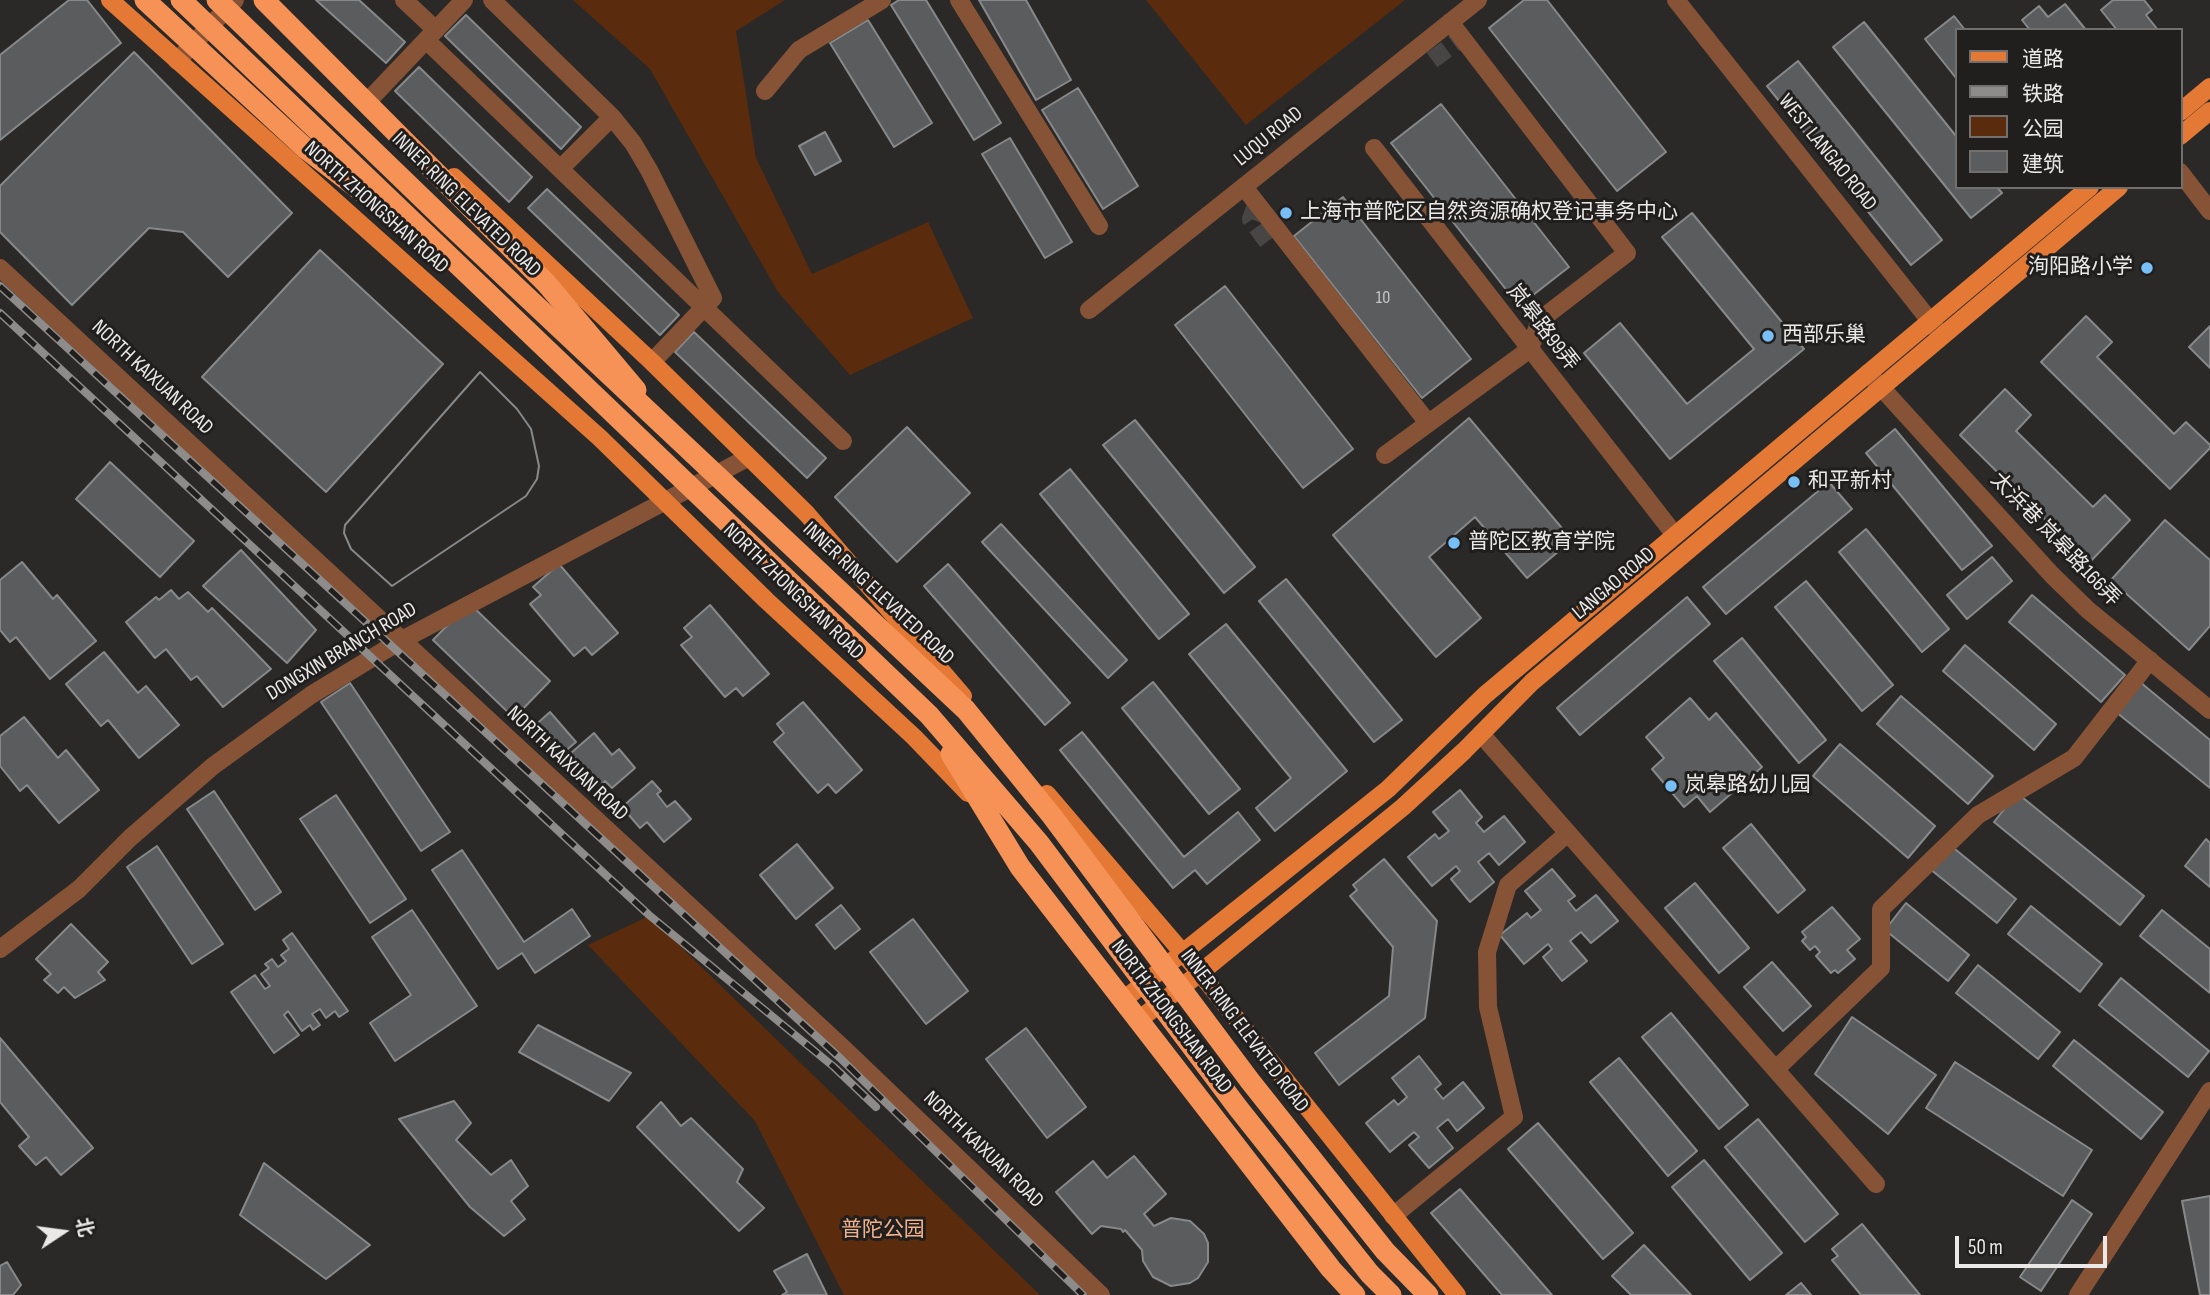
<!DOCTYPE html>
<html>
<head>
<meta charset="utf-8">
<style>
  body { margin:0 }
  #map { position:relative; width:2210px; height:1295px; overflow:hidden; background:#2b2927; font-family:"Sofia Sans Condensed","Noto Sans SC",sans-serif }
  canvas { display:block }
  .legend { position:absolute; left:1955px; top:28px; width:228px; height:161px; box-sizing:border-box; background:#211f1e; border:2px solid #71706f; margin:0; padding:9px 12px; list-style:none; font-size:21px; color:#eae9e8 }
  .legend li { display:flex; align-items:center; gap:14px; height:35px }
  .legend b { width:35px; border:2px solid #71706f }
  .north { position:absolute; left:28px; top:1197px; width:70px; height:70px; -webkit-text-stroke:5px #211f1e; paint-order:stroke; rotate:77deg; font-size:19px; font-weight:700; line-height:28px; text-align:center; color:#eae9e8 }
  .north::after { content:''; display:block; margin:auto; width:24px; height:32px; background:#eae9e8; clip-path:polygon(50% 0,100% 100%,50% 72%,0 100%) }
  .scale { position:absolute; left:1955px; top:1236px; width:152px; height:32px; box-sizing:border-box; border:4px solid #eae9e8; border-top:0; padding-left:9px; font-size:21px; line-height:24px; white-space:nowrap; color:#eae9e8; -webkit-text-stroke:5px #211f1e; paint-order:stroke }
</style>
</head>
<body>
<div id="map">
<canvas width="2210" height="1295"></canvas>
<ul class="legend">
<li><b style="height:9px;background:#e37935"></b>道路</li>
<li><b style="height:9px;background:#8d8c8a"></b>铁路</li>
<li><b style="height:19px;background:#5a2b0d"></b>公园</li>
<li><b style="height:19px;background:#5a5c5e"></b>建筑</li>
</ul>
<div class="north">北</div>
<div class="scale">50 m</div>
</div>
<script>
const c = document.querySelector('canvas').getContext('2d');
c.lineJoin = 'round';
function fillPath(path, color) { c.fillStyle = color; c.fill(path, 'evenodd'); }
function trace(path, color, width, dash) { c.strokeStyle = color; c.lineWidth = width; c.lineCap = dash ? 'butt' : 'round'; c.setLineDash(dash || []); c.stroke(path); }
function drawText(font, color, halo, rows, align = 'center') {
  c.font = font + ' "Sofia Sans Condensed","Noto Sans SC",sans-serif'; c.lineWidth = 6; c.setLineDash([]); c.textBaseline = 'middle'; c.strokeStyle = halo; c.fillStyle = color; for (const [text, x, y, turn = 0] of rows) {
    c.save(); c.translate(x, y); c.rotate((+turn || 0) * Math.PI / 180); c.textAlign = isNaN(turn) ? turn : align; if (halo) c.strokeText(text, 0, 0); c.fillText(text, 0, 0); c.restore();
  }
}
fillPath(new Path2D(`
  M573 0H785L736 31 756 158 812 274 928 222 973 318 850 375 778 292 650 69Z
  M1146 0H1405L1246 125Z
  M649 916 1040 1295H844L755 1121 588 945Z`), '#5a2b0d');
const building = new Path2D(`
  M69 0H87L121 43 0 140V55Z
  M316 0H359L405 42 386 63Z
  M899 0H926L1001 123 974 140 891 5Z
  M979 0H1026L1071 80 1036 100Z
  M1524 0H1547L1666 152 1617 191 1489 28Z
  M2113 0H2144L2152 10 2146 15 2158 30H2117L2101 10Z
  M2065 4 2086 30H2030L2022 20 2039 6 2048 17Z
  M466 15 581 127 561 149 445 36Z
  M1954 16 1965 30H1956V78L1925 39Z
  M868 20 932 123 894 147 830 43Z
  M1864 22 1956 136V187H1997L2002 193 1971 218 1833 47Z
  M134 52 292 213 228 277 183 232 149 228 72 305 0 232V186Z
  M1798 61 1942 240 1911 265 1767 86Z
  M419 67 532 177 509 202 395 91Z
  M1078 88 1138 186 1103 209 1042 110Z
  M1441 104 1569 267 1519 306 1391 143Z
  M825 132 841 161 815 175 799 146Z
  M1010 138 1072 242 1045 258 982 154Z
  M547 189 679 315 660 335 528 208Z
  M1343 197 1471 359 1422 398 1294 236Z
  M1692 213 1804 349 1670 459 1584 353 1620 323 1687 404 1754 349 1662 237Z
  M320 250 443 364 326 492 202 377Z
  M1225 286 1353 449 1303 488 1175 325Z
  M2086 316 2112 342 2097 357 2174 434 2186 422 2210 445V448L2170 489 2041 362Z
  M2210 326V368L2189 347Z
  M694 332 826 458 807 478 675 352Z
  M480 372 517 409 531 429 539 466 537 479 526 496 392 586 351 549 344 533 345 525Z
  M480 372 517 409 531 429 539 466 537 479 526 496 392 586 351 549 344 533 345 525Z
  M2005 389 2031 415 2016 431 2093 507 2105 495 2130 520 2089 563 1960 435Z
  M1469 418 1572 540 1527 578 1475 517 1429 557 1481 618 1436 657 1333 535Z
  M1135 420 1255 567 1224 593 1103 445Z
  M907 427 970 493 897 562 835 497Z
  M1895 429 1992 546 1962 570 1866 453Z
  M110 462 194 541 160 577 76 499Z
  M1070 469 1189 614 1159 639 1040 494Z
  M1829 482 1852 509 1726 614 1703 587Z
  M2165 520 2210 560V626L2189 650 2111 580Z
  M1001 524 1127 660 1108 678 982 542Z
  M1866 529 1949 629 1922 652 1839 552Z
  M241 550 316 630 287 663 203 586Z
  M1992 557 2012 581 1967 619 1947 595Z
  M22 562 53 599 57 595 96 641 50 679 16 637 10 642 0 630V580Z
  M559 564 618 633 592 655 585 647 574 656 530 604 541 595 533 587Z
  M948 564 1070 703 1045 725 924 586Z
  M1286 579 1402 720 1374 742 1259 601Z
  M1806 581 1893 685 1862 711 1775 607Z
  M171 590 179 599 188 592 208 612 212 608 271 669 223 707 197 676 191 680 166 649 155 658 126 622 156 597 159 600Z
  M2032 595 2125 675 2101 702 2009 622Z
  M1687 597 1710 624 1580 735 1557 708Z
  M469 603 550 681 514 718 433 640Z
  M710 605 769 674 743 696 736 688 725 697 681 645 692 637 684 628Z
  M1226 624 1347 771 1275 831 1256 808 1291 778 1189 654Z
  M1742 638 1826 740 1799 763 1714 661Z
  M1965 645 2056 724 2034 750 1943 671Z
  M104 652 138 693 146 686 179 725 139 758 108 720 101 726 66 684Z
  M1153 682 1240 789 1209 814 1122 708Z
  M2140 682 2210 740V788L2116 712Z
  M350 683 450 832 421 851 321 702Z
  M1901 696 1993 776 1968 804 1877 724Z
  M1690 698 1709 720 1716 713 1762 767 1710 812 1697 796 1684 807 1652 769 1664 758 1646 737Z
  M803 702 862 770 836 793 828 784 818 793 774 742 784 733 777 724Z
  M550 712 576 742 556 759 531 729Z
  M24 717 58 758 66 750 99 790 59 823 27 785 20 791 0 766V736Z
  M1082 732 1184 857 1238 812 1260 840 1207 884 1195 870 1173 888 1060 750Z
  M594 733 612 755 619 749 635 768 612 788 605 781 599 786 571 753Z
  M1840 744 1935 826 1908 858 1813 776Z
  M652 781 661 791 657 794 667 807 675 801 691 819 664 842 647 822 640 828 622 807Z
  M1460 790 1482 817 1476 823 1484 832 1504 816 1525 842 1499 865 1489 853 1478 862 1494 882 1470 902 1451 879 1460 871 1456 866 1432 886 1408 857 1435 834 1439 839 1449 831 1433 812Z
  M214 791 281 892 255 910 187 809Z
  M2017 793 2144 896 2120 925 1994 822Z
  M336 795 406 899 370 923 300 819Z
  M1751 824 1805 890 1778 913 1723 848Z
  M2206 839 2210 843V887L2185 866Z
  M797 844 833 888 796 919 760 875Z
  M1950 845 2016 899 1997 923 1930 869Z
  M157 846 223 944 192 964 127 867Z
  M462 850 524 942 572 909 590 936 535 973 522 953 498 969 432 870Z
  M1384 859 1437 921 1425 1018 1339 1085 1315 1053 1389 996 1393 947 1350 896 1357 890 1353 885Z
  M1552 869 1575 896 1568 901 1576 911 1596 895 1618 921 1591 943 1581 932 1570 941 1587 961 1562 981 1543 957 1552 949 1548 944 1524 964 1500 935 1527 913 1531 918 1541 910 1525 891Z
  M1695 883 1749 948 1719 973 1665 908Z
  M1906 903 1969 955 1948 981 1885 930Z
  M841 905 860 929 835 949 816 925Z
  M2031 906 2102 964 2080 992 2008 934Z
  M1832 907 1860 939 1847 950 1855 959 1838 973 1835 970 1831 973 1816 956 1820 952 1815 946 1810 950 1802 941 1806 937 1802 932Z
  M412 910 477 1006 395 1061 370 1023 411 995 372 937Z
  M2162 910 2210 949V993L2140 936Z
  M913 919 968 991 926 1024 870 952Z
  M71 924 108 962 98 972 105 980 75 998 64 987 58 993 44 980 51 974 36 959Z
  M292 933 348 1011 339 1017 335 1011 326 1018 320 1009 312 1014 320 1025 313 1030 310 1025 302 1031 288 1011 284 1015 299 1035 274 1053 231 992 255 975 265 989 270 986 261 974 269 968 265 964 272 959 278 967 286 961 281 955 289 949 283 940Z
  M1772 962 1811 1006 1783 1031 1744 987Z
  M1978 965 2060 1032 2038 1059 1956 993Z
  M2121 978 2209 1051 2188 1077 2099 1005Z
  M1671 1013 1748 1105 1719 1129 1642 1037Z
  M1852 1017 1936 1075 1888 1134 1815 1074Z
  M538 1025 631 1073 609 1101 519 1052Z
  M1026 1028 1086 1107 1047 1138 986 1059Z
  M0 1038 93 1148 61 1175 46 1157 36 1165 19 1146 29 1137 0 1102Z
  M2074 1040 2163 1112 2141 1139 2053 1066Z
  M1419 1056 1441 1084 1435 1089 1443 1099 1463 1082 1484 1108 1457 1131 1448 1119 1437 1128 1453 1148 1429 1168 1409 1145 1419 1137 1414 1132 1390 1152 1366 1123 1394 1100 1398 1105 1407 1097 1392 1078Z
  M1619 1058 1697 1151 1668 1176 1590 1082Z
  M1955 1062 2092 1150 2063 1196 1926 1108Z
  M454 1101 471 1123 456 1140 491 1175 511 1160 528 1186 511 1201 525 1219 504 1236 470 1207 399 1119Z
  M661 1102 681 1126 691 1118 743 1169 737 1182 764 1208 739 1231 637 1127Z
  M1758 1119 1838 1214 1805 1242 1725 1147Z
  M1538 1123 1633 1233 1603 1259 1508 1149Z
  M1134 1156 1166 1194 1144 1214 1154 1226 1171 1218 1190 1221 1204 1234 1208 1243V1262L1198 1278 1190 1283 1171 1286 1153 1277 1143 1261 1142 1250 1125 1230 1123 1232 1121 1229 1101 1226 1092 1234 1056 1192 1093 1161 1107 1178Z
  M1704 1160 1782 1253 1750 1280 1672 1187Z
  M264 1163 370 1245 326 1279 240 1215Z
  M1460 1189 1552 1295H1502L1431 1213Z
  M2210 1196V1295H2200L2182 1201Z
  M2072 1200 2092 1214 2041 1291 2020 1277Z
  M1862 1224 1920 1295H1861L1832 1260 1838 1256 1832 1249Z
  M1644 1245 1691 1295H1631L1612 1276Z
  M807 1254 827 1295H782L787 1292 774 1271Z
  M7 1262 21 1285 13 1295H0V1266Z
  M1801 1283 1811 1295H1786Z`);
fillPath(building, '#5a5c5e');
trace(building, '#86888a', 2);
trace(new Path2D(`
  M1432 60 1462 38
  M1257 203 1251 219 1272 248`), '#484644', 18, [18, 9]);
trace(new Path2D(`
  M404 0 436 30
  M492 0 612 117 633 143 649 170 713 298 652 362
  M959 0 1099 226
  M1676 0 1942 336
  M426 40 843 441
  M177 61 235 0
  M765 91 799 50 882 0
  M370 99 464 0
  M1374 148 1675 535
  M560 169 612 117
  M2180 172 2210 211
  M1244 187 1428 423
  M0 268 841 1046 1101 1295
  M1089 310 1478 0
  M1868 373 2052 575 2088 610 2210 710
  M1385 455 1530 349 1540 320 1627 253 1450 22
  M1481 734 1876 1184
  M0 949 79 889 130 838 213 766 311 695 400 641 749 457
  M1776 1069 1881 968V909L1978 815 2074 758 2150 660
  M1393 1216 1514 1117 1488 1007 1487 952 1508 885 1568 833
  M2078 1295 2210 1091`), '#875336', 18);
trace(new Path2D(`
  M110 0 600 438 766 600 914 737 968 793
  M2180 112 2210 87
  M2180 136 2210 111
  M454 177 652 362 807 514 963 696
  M1047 794 1200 973 1457 1295
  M1127 997 1388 789 1485 695 2090 187
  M1141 1018 1200 973 1403 807 1464 751 1532 682 2119 187`), '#e37935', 18);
trace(new Path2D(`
  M264 0 546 283 636 390`), '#f79256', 21);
const rail = new Path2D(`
  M0 286 840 1058 1083 1295
  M0 313 649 915 834 1067 876 1107`);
trace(rail, '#8d8c8a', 8);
trace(rail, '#211f1e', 5, [16]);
trace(new Path2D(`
  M145 0 306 149 369 197
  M181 0 929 715 1039 843 1238 1108 1370 1274 1391 1295
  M217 0 447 222 966 710 1052 816 1250 1081 1385 1251 1428 1295
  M951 754 1020 867 1331 1269 1355 1295`), '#f79256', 21);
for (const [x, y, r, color] of [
  [1286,213,7,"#78bff7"],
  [2147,268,7,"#78bff7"],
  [1768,336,7,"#78bff7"],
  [1794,482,7,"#78bff7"],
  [1454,543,7,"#78bff7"],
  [1671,786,7,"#78bff7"]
]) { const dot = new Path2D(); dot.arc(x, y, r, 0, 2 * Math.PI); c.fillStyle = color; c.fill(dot); trace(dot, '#211f1e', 2.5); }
drawText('18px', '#c6c6c6', null, [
  ["10",1383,298]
]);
drawText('21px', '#eae9e8', '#211f1e', [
  ["LUQU ROAD",1269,137,-39],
  ["WEST LANGAO ROAD",1827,153,51],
  ["INNER RING ELEVATED ROAD",466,205,44],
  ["NORTH ZHONGSHAN ROAD",376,208,42],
  ["岚皋路99弄",1542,328,52],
  ["NORTH KAIXUAN ROAD",152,378,43],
  ["太浜巷 岚皋路166弄",2055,540,46],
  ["LANGAO ROAD",1614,584,-40],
  ["NORTH ZHONGSHAN ROAD",793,592,44],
  ["INNER RING ELEVATED ROAD",878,594,43],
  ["DONGXIN BRANCH ROAD",342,652,-31],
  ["NORTH KAIXUAN ROAD",567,764,43],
  ["NORTH ZHONGSHAN ROAD",1171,1017,53],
  ["INNER RING ELEVATED ROAD",1244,1031,53],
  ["NORTH KAIXUAN ROAD",983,1150,44]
]);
drawText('21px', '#eae9e8', '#211f1e', [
  ["上海市普陀区自然资源确权登记事务中心",1300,213],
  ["洵阳路小学",2133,268,"right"],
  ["西部乐巢",1782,336],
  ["和平新村",1808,482],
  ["普陀区教育学院",1468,543],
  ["岚皋路幼儿园",1685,786]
], 'left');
drawText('21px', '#f2b18d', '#211f1e', [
  ["普陀公园",883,1231]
]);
</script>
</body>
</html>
